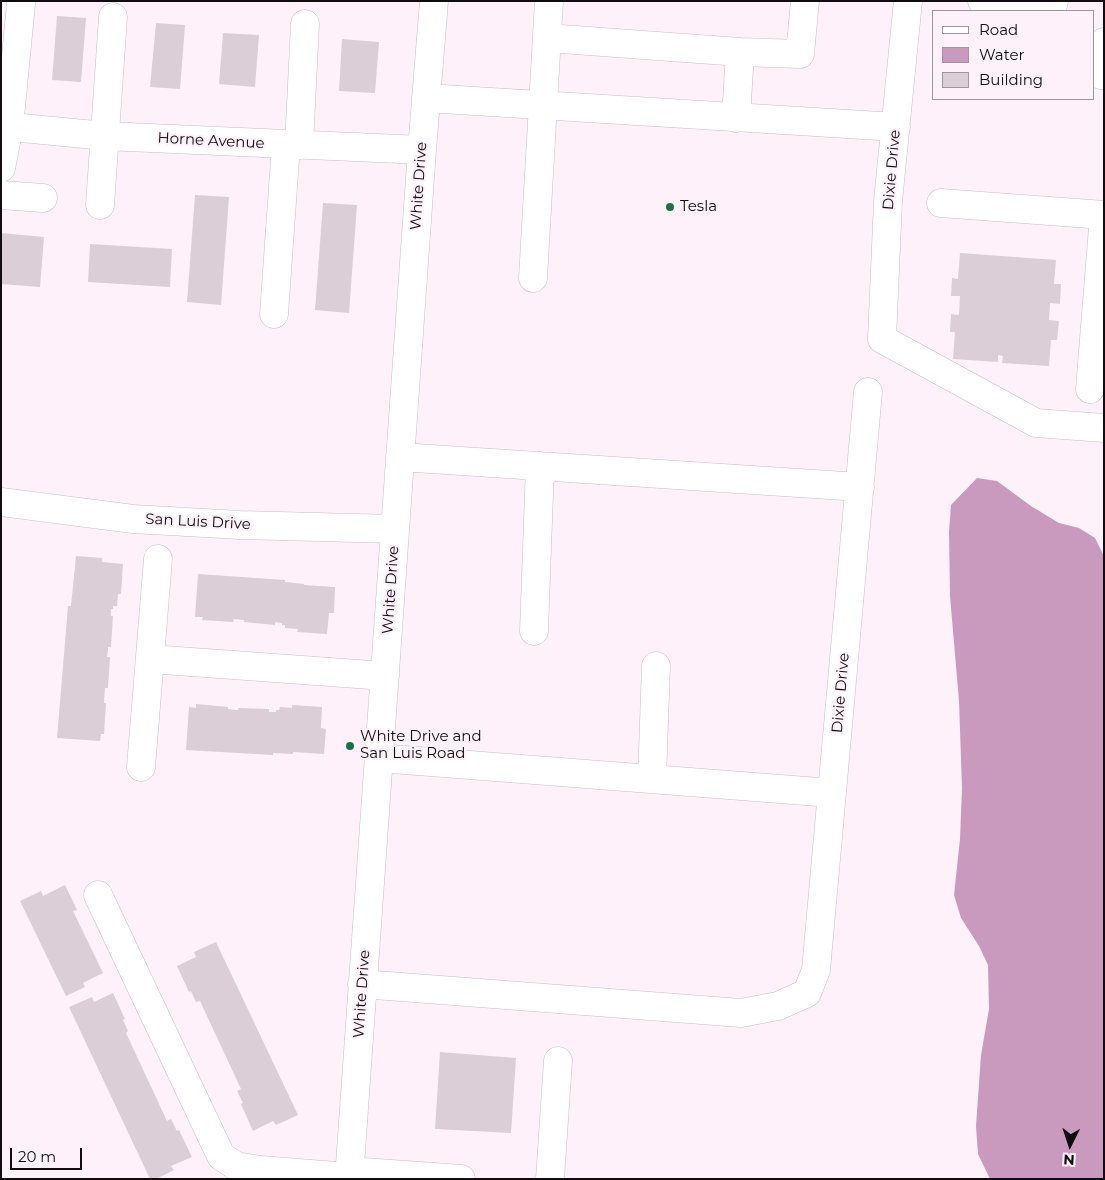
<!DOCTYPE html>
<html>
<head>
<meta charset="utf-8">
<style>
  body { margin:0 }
  #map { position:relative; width:1105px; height:1180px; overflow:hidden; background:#fef1fa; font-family:Montserrat,sans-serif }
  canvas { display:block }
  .frame { position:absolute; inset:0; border:2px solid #100c0f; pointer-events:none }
  .legend { position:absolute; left:932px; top:10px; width:162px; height:90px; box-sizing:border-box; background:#fef1fa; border:1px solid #9f959c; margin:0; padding:6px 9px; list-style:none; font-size:15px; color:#100c0f }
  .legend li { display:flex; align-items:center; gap:10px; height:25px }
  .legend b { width:25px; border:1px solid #9f959c }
  .north { position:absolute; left:1045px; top:1120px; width:50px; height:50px; -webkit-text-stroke:4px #fef1fa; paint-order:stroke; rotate:184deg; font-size:14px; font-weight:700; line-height:20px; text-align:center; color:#100c0f }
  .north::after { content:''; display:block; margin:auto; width:18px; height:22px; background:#100c0f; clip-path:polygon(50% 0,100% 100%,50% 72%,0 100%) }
  .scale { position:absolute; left:10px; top:1148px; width:72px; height:22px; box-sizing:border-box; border:2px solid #100c0f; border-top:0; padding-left:6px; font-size:15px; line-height:18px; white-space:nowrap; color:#100c0f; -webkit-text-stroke:4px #fef1fa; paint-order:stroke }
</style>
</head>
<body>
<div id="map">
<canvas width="1105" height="1180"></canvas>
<div class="frame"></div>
<ul class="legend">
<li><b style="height:6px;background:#fff"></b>Road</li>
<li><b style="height:14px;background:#ca99be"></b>Water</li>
<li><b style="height:14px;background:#dbced7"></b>Building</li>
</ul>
<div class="north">N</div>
<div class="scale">20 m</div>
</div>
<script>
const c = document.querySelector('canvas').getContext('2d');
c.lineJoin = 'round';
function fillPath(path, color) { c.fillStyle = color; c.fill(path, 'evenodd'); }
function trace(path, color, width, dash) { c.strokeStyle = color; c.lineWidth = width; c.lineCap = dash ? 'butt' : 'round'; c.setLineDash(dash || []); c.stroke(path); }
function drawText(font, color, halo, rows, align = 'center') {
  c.font = font + ' Montserrat,sans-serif'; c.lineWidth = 4.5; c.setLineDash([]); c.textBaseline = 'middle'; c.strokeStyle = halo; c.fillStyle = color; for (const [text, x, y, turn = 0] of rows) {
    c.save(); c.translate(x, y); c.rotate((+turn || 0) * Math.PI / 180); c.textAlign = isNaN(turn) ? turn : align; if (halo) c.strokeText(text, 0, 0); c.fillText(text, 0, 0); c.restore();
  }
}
fillPath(new Path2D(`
  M977 478 997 481 1031 506 1059 523 1079 528 1095 538 1104 556V1179H990L978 1154 976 1126 981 1055 989 1009 988 965 979 946 961 918 954 895 960 839 962 788 959 701 950 596 949 532 951 505Z`), '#ca99be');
fillPath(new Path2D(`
  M57 16 86 18 81 82 52 80Z
  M156 23 185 25 180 89 150 87Z
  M223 33 259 35 255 87 219 84Z
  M342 39 379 42 375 93 339 91Z
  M195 195 229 197 221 305 187 302Z
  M323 203 357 205 349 313 315 310Z
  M1 233 44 237 40 287 1 284Z
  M90 244 172 249 170 287 88 282Z
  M960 253 1056 260 1054 284H1061L1060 304 1050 303 1049 320 1059 321 1057 340H1051L1049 366 1002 363 1003 356 998 355V362L953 359 955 332H950L951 314 959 315 960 296H951L952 278 958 279Z
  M76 556 102 558V562L123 564 121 594H118L117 606H113V609H111V616H113L111 647H108V650L107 657H110L108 688H105L104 703H106L104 734H101L100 741 57 738 68 606H71Z
  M198 574 285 580V582L304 584V585L335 587 334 613H329L327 634 297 632 298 629 285 628V625H282V623L275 622V625L244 622V620L234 619 233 622 202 620 203 617H195Z
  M196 704 228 707V709L236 710H238V708L269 709V712H276V710H279L280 707 292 708V705L322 707 321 728 326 729 324 754 293 752V754L273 753V755L186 750 189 707 196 708Z
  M65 885 77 910 73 911 103 973 83 983 85 987 66 996 20 901 41 891 43 896Z
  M216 942 298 1115 276 1125 273 1121 253 1131 241 1104 243 1103 237 1091 241 1089 200 1001 196 1002 191 991 189 992 177 966 196 957 194 952Z
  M113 993 125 1019 123 1020 128 1031 126 1033 167 1121 171 1119 177 1131 179 1130 192 1157 171 1166 174 1170 156 1179H150L69 1007 92 997 94 1002Z
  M440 1052 516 1058 511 1133 435 1129Z`), '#dbced7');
const minor = new Path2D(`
  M908 1 888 201 882 339 1036 423 1104 428
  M982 1 1053 5 1054 1
  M547 38 740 52
  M1101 75 1104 42
  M426 98 896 127
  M736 118 740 52 800 54 805 1
  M1 126 105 136 422 150
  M299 145 305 24
  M1 168 9 127 21 4
  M1 195 43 198
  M941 203 1104 215 1090 389
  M100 205 113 17
  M533 278 549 1
  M274 314 286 145
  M400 457 860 487
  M1 502 133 519 240 525 395 529
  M534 631 540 466
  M150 659 385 676
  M379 758 832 793
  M141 767 158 559
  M652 779 656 666
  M98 895 221 1156 236 1166 260 1170 349 1177
  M362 984 741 1013 778 1006 807 993 816 970 868 392
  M349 1171 461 1179
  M349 1179 422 150 434 1
  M550 1179 558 1061`);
trace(minor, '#c7bbc3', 29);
trace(minor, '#fff', 28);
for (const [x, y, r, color] of [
  [670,207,5,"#1b7144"],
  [350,746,5,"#1b7144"]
]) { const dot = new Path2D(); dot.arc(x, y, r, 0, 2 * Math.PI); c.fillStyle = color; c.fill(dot); trace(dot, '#fef1fa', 2); }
drawText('15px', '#100c0f', '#fef1fa', [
  ["Horne Avenue",211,141,3],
  ["Dixie Drive",892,170,-85],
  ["White Drive",419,186,-86],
  ["San Luis Drive",198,522,3],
  ["White Drive",391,590,-86],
  ["Dixie Drive",841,693,-85],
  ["White Drive",362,994,-86]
]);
drawText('15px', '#100c0f', '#fef1fa', [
  ["Tesla",680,207],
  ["White Drive and",360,737],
  ["San Luis Road",360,754]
], 'left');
</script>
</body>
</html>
